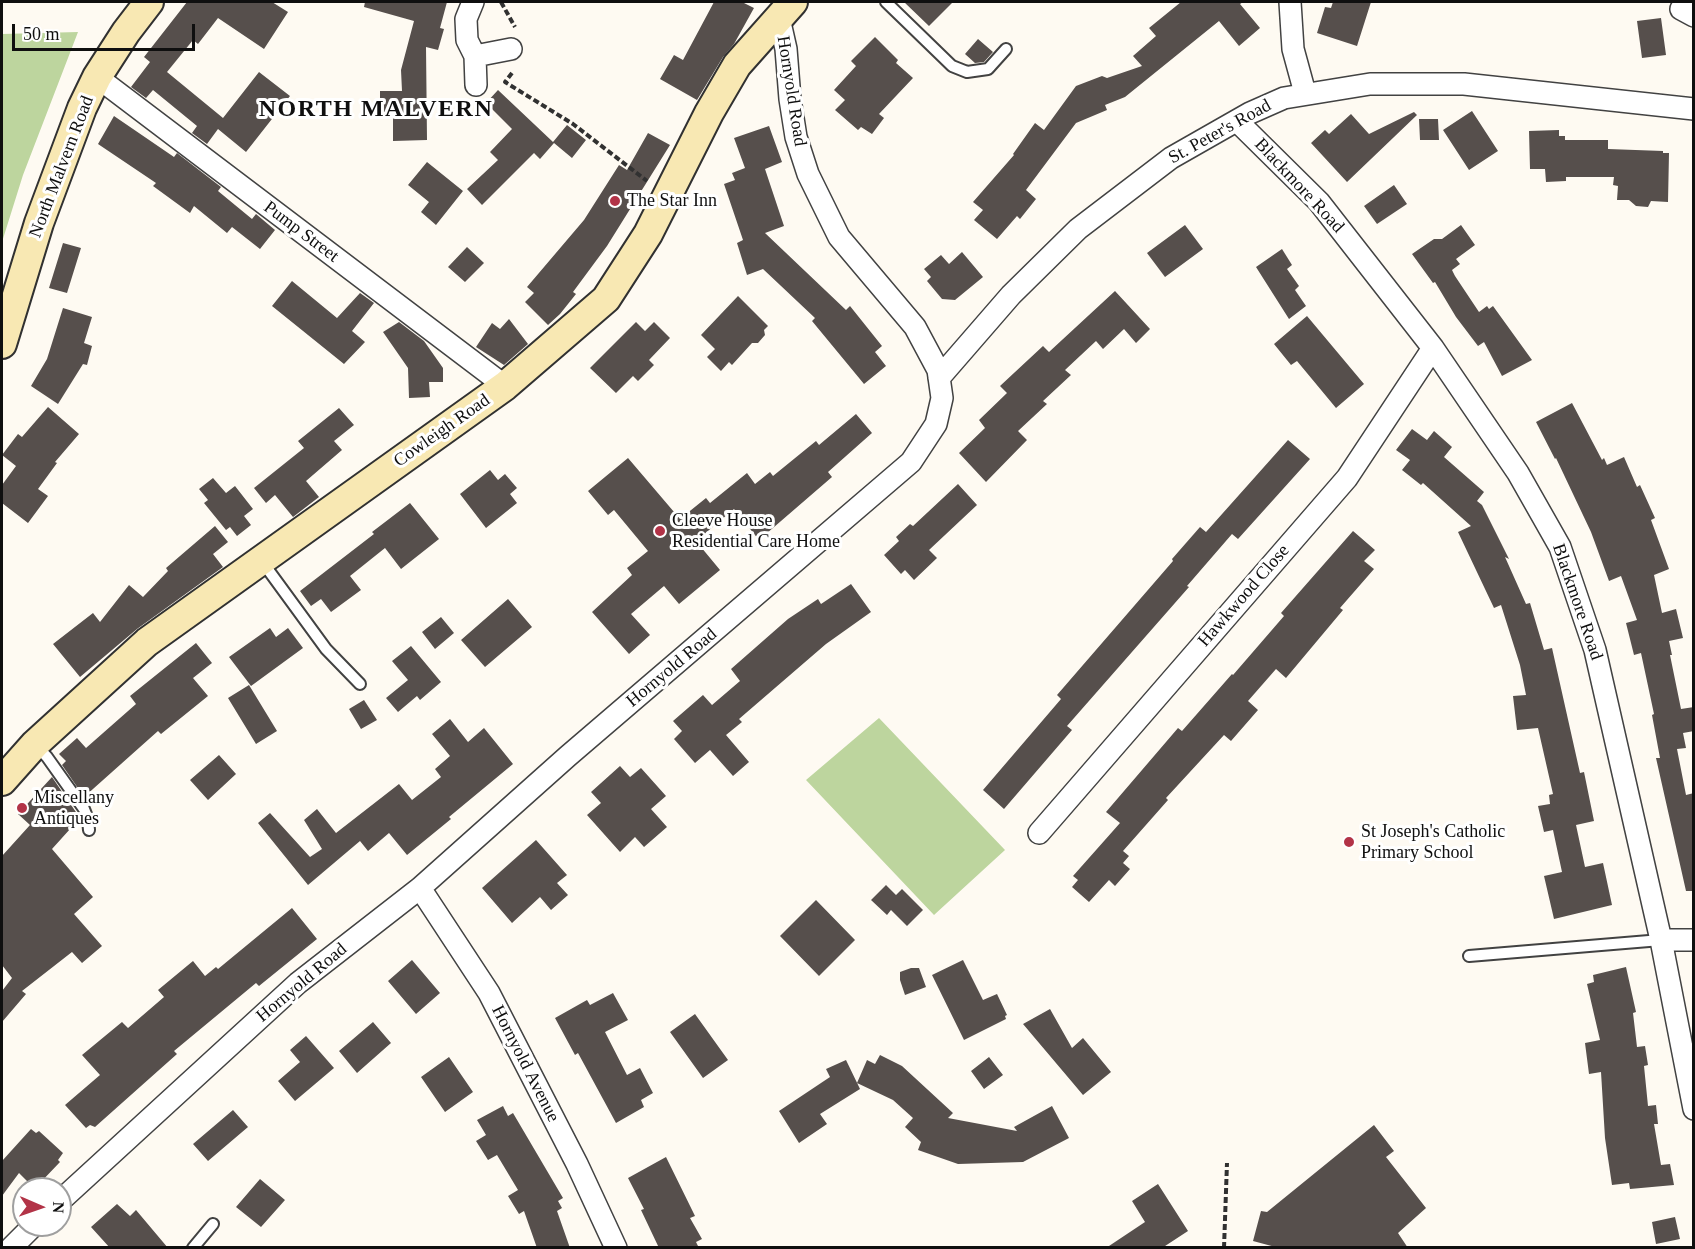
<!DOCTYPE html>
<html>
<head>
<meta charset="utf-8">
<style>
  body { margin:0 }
  #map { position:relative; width:1695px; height:1249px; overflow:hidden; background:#fefaf2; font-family:"Times New Roman",serif }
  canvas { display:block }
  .frame { position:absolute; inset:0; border:3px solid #0f0f0f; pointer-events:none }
  .north { position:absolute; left:12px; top:1177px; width:60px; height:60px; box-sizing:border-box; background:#fff; border:2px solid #9f9f9f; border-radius:50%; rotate:92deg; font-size:16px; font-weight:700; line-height:24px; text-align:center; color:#0f0f0f }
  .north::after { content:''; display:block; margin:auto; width:21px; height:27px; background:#b23347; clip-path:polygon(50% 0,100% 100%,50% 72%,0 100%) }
  .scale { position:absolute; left:12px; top:24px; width:183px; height:27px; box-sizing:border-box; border:3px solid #0f0f0f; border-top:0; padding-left:8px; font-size:18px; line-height:21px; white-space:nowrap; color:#0f0f0f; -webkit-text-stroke:4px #fff; paint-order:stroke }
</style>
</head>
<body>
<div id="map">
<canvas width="1695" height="1249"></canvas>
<div class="frame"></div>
<div class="north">N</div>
<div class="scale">50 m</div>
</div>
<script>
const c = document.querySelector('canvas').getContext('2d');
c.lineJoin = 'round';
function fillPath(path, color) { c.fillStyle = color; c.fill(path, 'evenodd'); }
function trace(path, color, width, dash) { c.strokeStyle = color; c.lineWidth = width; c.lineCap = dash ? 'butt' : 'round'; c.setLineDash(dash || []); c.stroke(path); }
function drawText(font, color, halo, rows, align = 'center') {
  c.font = font + ' "Times New Roman",serif'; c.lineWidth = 6; c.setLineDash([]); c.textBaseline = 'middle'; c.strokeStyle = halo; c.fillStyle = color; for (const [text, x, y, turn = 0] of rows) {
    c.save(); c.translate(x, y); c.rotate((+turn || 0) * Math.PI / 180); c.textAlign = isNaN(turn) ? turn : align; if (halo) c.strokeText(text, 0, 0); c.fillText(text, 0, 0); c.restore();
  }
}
fillPath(new Path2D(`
  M78 32 23 175 2 242V34Z
  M879 718 1005 850 934 915 806 780Z`), '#bdd59e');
fillPath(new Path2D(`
  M187 2H272L288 12 264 49 218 18 198 44 193 40 167 72 223 118 259 72 290 96 246 152 218 129 207 144 192 133 197 126 153 90 146 98 131 87 150 62 144 57Z
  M365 2H447L440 28 444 29 438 50 426 47 427 140 393 141V112H380V91H402L401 70 414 21 364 7Z
  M714 2H742L754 8 734 44 723 57 697 100 660 79 674 55 683 60Z
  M904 2H953L929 26Z
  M1181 2H1243L1240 4 1260 28 1239 46 1219 21 1125 97 1105 105 1107 110 1076 123 1026 190 1036 199 1020 219 1017 216 997 239 974 220 983 210 973 202 1014 155 1013 154 1035 123 1044 130 1076 86 1102 76 1107 78 1142 66 1133 56 1156 36 1149 28Z
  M1333 2H1371L1357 46 1317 33 1325 7 1331 8Z
  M1661 18 1666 55 1642 58 1637 21Z
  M875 37 898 60 896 63 913 78 879 114 884 118 872 134 861 127 858 130 835 110 845 100 834 90 856 66 851 61Z
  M978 39 993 52 984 62 975 63 965 54Z
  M498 90 553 142 567 125 586 140 572 158 554 143 540 159 534 153 482 205 467 189 498 160 490 152 512 129 486 103Z
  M1472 111 1498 151 1469 170 1443 130Z
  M1414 112 1417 115 1347 182 1311 143 1325 130 1329 134 1351 114 1369 134Z
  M114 116 174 157 177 153 221 187 218 191 252 219 256 214 275 230 260 249 232 227 227 233 194 206 190 213 153 186 156 183 98 144Z
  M1419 119H1438L1439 140H1420Z
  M769 126 782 162 765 169 784 226 765 233 846 310 850 306 882 346 875 352 886 366 864 384 812 321 815 318 763 269 747 275 737 243 743 240 724 184 735 180 732 173 745 168 734 138Z
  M1559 130V136H1565V140H1608V149L1663 151V153H1669L1668 202 1651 201 1648 207 1636 206 1629 200H1617L1618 186 1613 185 1614 177H1566V181L1546 182 1545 169H1530L1529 131Z
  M648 133 670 145 607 246 573 292 576 294 560 314 548 325 525 302 534 293 527 287 584 220 619 165 627 170Z
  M427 162 463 191 436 225 421 212 429 202 408 185Z
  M1394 185 1407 204 1377 224 1364 206Z
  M1185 225 1203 249 1165 277 1147 253Z
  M1461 225 1475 245 1456 259 1460 264 1452 270 1455 276 1479 312 1487 306 1489 309 1493 306 1532 360 1502 376 1484 342 1478 346 1456 317 1435 282 1433 283 1412 254 1434 239H1442Z
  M63 243 81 248 67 293 49 288Z
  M467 247 484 263 465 282 448 267Z
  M1282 249 1292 265 1287 269 1299 286 1295 290 1306 306 1289 319 1256 267Z
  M962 252 983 277 955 300 942 299 927 281 931 277 924 269 941 255 949 264Z
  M292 281 337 318 360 293 374 303 352 331 365 342 344 364 272 306Z
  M1115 291 1150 329 1136 343 1124 329 1103 349 1096 341 1065 370 1071 375 1043 401 1047 404 1018 431 1027 440 986 482 959 453 985 428 979 420 1007 393 1000 386 1043 346 1049 352Z
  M738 296 768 326 764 330 765 335 758 343H752L732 365 729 362 721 371 707 357 715 349 701 335Z
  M63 308 92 317 84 343 92 346 87 365 83 364 58 404 31 386 47 359Z
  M1307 316 1364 384 1336 408 1297 361 1291 365 1274 344Z
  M509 319 528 344 504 365 476 347 492 323 500 329Z
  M399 322 424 341 443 368V382H429L430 397 409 398 408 368 383 332Z
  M636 322 645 331 654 322 670 338 649 360 654 365 638 381 633 376 616 393 590 368Z
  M1572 403 1602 460 1604 458 1607 465 1624 457 1637 487 1640 485 1655 518 1651 520 1669 569 1654 575 1662 613 1676 609 1683 638 1669 641 1672 655H1670L1681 709 1694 707V731L1683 733 1686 748 1677 749 1686 795 1694 793V891H1686L1656 758H1660L1652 715 1654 714 1641 653 1634 655 1626 623 1637 620 1621 576 1609 581 1591 532 1556 458 1555 459 1536 422Z
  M48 407 79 434 55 462 57 463 38 489 48 496 28 523 2 503V485L16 466 2 455 18 434 22 437Z
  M339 408 354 425 334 441 342 450 306 481 319 497 293 517 275 495 266 503 254 488 304 448 298 441Z
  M856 414 872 433 828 472 832 477 759 540 734 509 696 541 720 570 679 604 664 586 631 614 650 635 629 654 592 612 632 575 627 568 648 551 614 510 608 515 588 491 628 458 680 519 706 498 710 503 747 473 755 484 770 472 773 476 816 441 819 445Z
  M1412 429 1427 440 1434 431 1452 447 1444 457 1484 492 1477 501 1482 505 1509 559 1505 557 1526 604 1530 603 1544 650 1552 648 1580 773 1584 772 1594 821 1576 825 1585 867 1603 863 1612 905 1554 919 1544 876 1562 872 1553 830 1544 832 1538 806 1550 804 1549 795 1553 794 1538 728 1517 730 1513 696 1526 695 1520 665 1501 605 1494 608 1458 532 1471 526 1423 483 1421 485 1402 470 1410 460 1396 450Z
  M1288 440 1310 459 1238 539 1232 534 1187 586 1189 587 1067 726 1072 730 1004 809 983 790 1061 699 1057 695 1173 561 1172 559 1200 527 1206 532Z
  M490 470 498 480 505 474 517 488 510 494 517 503 486 528 460 494Z
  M213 478 226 493 235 486 253 509 244 516 251 525 237 536 230 527 226 530 204 503 208 500 199 489Z
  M958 484 977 505 929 550 937 558 914 580 905 570 901 574 884 555 899 541 896 537 910 524 913 526Z
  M410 503 439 539 401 569 385 548 350 576 361 590 331 612 321 599 311 606 300 591 374 534 372 532Z
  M215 526 228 542 213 554 223 567 137 629 80 677 53 644 93 613 100 622 129 585 143 597 168 571 166 568Z
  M1353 531 1375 550 1364 561 1374 569 1340 608 1343 610 1286 678 1276 669 1248 701 1258 710 1231 741 1224 735 1166 798 1168 800 1123 851 1129 856 1123 863 1130 869 1115 886 1109 880 1089 902 1072 887 1078 880 1073 876 1120 823 1106 812 1178 728 1182 731 1232 674 1233 675 1284 616 1281 613Z
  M851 584 871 612 826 644 739 719 742 722 726 735 749 762 733 776 710 750 695 763 674 739 682 731 673 721 703 695 712 705 740 681 731 669 788 619 818 599 821 604Z
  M508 599 532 627 485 667 461 640Z
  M441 617 454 633 435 649 422 632Z
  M270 628 276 637 288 628 303 648 251 686 229 657Z
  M196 643 212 663 193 678 208 696 161 734 158 731 84 797 62 765 66 761 59 754 77 738 86 748 136 704 130 696Z
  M411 646 441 682 420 700 417 696 398 712 386 698 408 680 392 661Z
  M249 685 277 731 256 744 228 698Z
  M364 700 377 720 361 729 349 709Z
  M450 719 468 742 484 728 513 764 449 817 451 819 407 855 389 833 368 851 360 841 308 885 258 823 270 813 310 857 322 849 304 820 317 809 336 833 399 784 412 800 441 777 435 769 450 756 432 734Z
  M219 755 236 774 208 800 190 780Z
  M620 766 630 777 641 768 666 796 651 809 667 827 644 847 635 837 620 852 587 815 601 803 591 792Z
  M52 777 80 818 52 849 93 897 74 914 102 946 82 963 72 952 22 991 26 994 2 1022V991L12 978 2 965V856L30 825 18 814Z
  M536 840 567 875 557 883 568 895 551 910 540 897 512 923 482 888Z
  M886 885 896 895 902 889 923 910 907 926 891 910 887 915 871 900Z
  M816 900 855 940 819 976 780 936Z
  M292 908 317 939 259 986 256 983 174 1051 177 1054 95 1127 90 1125 86 1128 65 1105 100 1075 82 1055 122 1022 128 1028 164 997 158 990 193 961 205 976 216 967 218 969Z
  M412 960 440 993 416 1014 388 981Z
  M963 960 983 1000 997 994 1007 1015 1005 1016 1006 1019 964 1040 932 975Z
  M1626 967 1636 1012 1633 1013 1637 1047 1645 1046 1648 1065 1644 1066 1648 1106 1656 1105 1658 1124H1654L1661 1165 1670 1164 1674 1185 1630 1189 1629 1183 1612 1185 1605 1138 1601 1072 1589 1074 1585 1043 1600 1040 1587 984 1594 982 1593 975Z
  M911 968H919L926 987 905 995 900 980V972Z
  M613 993 628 1020 605 1032 627 1075 640 1068 653 1093 641 1100 644 1107 616 1123 578 1053 575 1055 555 1018 587 1000 590 1005Z
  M1050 1009 1072 1048 1083 1038 1111 1072 1083 1095 1023 1024Z
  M695 1014 728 1060 703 1078 670 1032Z
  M373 1022 391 1043 357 1073 339 1051Z
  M306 1036 334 1068 295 1101 278 1081 300 1062 290 1050Z
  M880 1055 902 1066 953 1113 948 1118 1017 1131 1014 1127 1052 1106 1069 1138 1023 1162 958 1164 918 1150 921 1142 905 1127 913 1118 893 1100 857 1083 867 1060 875 1064Z
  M449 1057 473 1092 445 1112 421 1077Z
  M989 1057 1003 1075 984 1089 971 1071Z
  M846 1060 860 1089 820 1114 827 1124 799 1143 779 1111 830 1077 826 1069Z
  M503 1106 508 1116 513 1113 563 1198 558 1201 562 1208 557 1211 570 1248H537L524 1211 519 1214 508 1196 518 1190 497 1155 488 1160 476 1141 486 1135 477 1120Z
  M233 1110 248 1127 208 1161 193 1144Z
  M1374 1125 1394 1151 1386 1157 1426 1208 1398 1233 1408 1248H1279L1253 1241 1261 1211 1267 1212Z
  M31 1129 36 1133 39 1131 63 1153 58 1160 60 1162 39 1184 36 1181 32 1186 19 1173 2 1196V1161Z
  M666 1157 695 1216 690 1218 702 1239 696 1242 699 1248H659L641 1210 644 1209 628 1178Z
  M260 1179 285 1200 261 1227 236 1207Z
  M1158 1184 1188 1231 1162 1248H1106L1145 1222 1132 1201Z
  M117 1204 130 1216 136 1210 168 1248H110L91 1227Z
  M1675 1217 1680 1239 1656 1244 1652 1222Z`), '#564f4c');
const lane = new Path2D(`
  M886 2 952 66 967 72 988 69 1006 49
  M261 560 326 649 360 684
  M35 744 47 757 84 809 88 819 89 830
  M1469 956 1661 940
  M193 1248 213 1224`);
const street = new Path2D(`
  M473 2 466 19 467 40 475 56 476 85
  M1290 2 1293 49 1305 93
  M1681 9 1694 16
  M475 56 511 49
  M97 77 505 386
  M1238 122 1319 202 1433 348 1518 473 1560 547 1595 650 1661 940 1694 1109
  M939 378 1011 295 1078 229 1171 158 1250 113 1284 98 1370 84H1464L1694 109
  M1039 833 1347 478 1433 348
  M420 888 489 993 577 1164 616 1248
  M1661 940H1694
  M60 1201 298 983 420 888 568 756 911 462 936 424 942 398 938 370 915 327 839 237 808 174 796 137 790 99 786 49 779 18
  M11 1248 34 1225`);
const secondary = new Path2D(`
  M2 344 39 223 82 108 97 77 126 32 149 2
  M2 781 35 744 147 642 505 386 606 299 648 234 709 113 737 65 793 2`);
trace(lane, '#424242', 14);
trace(street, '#424242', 24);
trace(secondary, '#313131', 32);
trace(new Path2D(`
  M501 2 515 27
  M512 73 505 82 573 124 647 181
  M1224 1248 1227 1163`), '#313131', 4, [6, 3]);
trace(lane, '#fff', 10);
trace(street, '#fff', 21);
trace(secondary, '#f8e8b3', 28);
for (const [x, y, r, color] of [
  [615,201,6,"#b23347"],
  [660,531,6,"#b23347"],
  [22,808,6,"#b23347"],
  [1349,842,6,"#b23347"]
]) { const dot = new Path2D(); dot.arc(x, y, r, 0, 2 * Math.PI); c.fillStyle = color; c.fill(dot); trace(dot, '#fff', 2); }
drawText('18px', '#0f0f0f', '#fff', [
  ["Hornyold Road",791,91,81],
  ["St. Peter's Road",1220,132,-29],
  ["North Malvern Road",62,167,-69],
  ["Blackmore Road",1299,186,47],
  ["Pump Street",301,232,37],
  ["Cowleigh Road",442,431,-35],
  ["Hawkwood Close",1244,596,-49],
  ["Blackmore Road",1577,602,71],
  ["Hornyold Road",672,668,-40],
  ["Hornyold Road",302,983,-40],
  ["Hornyold Avenue",525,1064,63]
]);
drawText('18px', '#0f0f0f', '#fff', [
  ["The Star Inn",627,201],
  ["Cleeve House",672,521],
  ["Residential Care Home",672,542],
  ["Miscellany",34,798],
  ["Antiques",34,819],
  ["St Joseph's Catholic",1361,832],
  ["Primary School",1361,853]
], 'left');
c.letterSpacing = '1.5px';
drawText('bold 24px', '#0f0f0f', '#fff', [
  ["NORTH MALVERN",376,110]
]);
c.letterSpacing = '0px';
</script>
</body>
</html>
